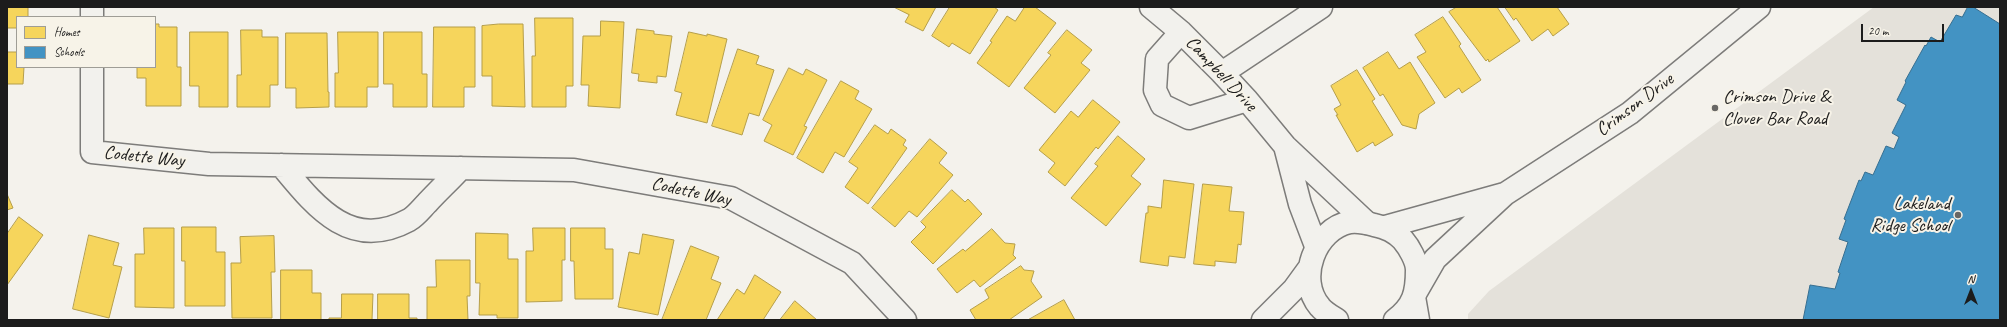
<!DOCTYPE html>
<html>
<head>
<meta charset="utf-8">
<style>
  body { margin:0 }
  #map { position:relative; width:2007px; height:327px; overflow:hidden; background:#f4f2ec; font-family:Caveat,sans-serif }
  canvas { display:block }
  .frame { position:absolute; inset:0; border:8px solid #1c1c1c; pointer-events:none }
  .legend { position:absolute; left:16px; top:16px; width:140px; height:52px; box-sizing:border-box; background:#f7f3e8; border:1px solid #9f9d96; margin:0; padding:5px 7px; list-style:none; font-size:12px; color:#1c1c1c }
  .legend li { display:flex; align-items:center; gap:8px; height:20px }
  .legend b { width:20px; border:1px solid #9f9d96 }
  .north { position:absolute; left:1951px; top:271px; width:40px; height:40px; -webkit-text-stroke:3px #f7f3e8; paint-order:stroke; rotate:0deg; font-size:11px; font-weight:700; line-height:16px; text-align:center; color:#1c1c1c }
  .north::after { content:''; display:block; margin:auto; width:14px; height:18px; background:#1c1c1c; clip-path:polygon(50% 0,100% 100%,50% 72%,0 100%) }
  .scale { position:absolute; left:1861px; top:24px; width:83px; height:18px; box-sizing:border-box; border:2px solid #1c1c1c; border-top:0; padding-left:5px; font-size:12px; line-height:14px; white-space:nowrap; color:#1c1c1c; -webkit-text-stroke:3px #f7f3e8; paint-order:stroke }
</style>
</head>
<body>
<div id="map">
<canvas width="2007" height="327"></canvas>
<div class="frame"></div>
<ul class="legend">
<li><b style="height:11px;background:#f6d55c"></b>Homes</li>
<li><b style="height:11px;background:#4393c3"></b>Schools</li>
</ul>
<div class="north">N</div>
<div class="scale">20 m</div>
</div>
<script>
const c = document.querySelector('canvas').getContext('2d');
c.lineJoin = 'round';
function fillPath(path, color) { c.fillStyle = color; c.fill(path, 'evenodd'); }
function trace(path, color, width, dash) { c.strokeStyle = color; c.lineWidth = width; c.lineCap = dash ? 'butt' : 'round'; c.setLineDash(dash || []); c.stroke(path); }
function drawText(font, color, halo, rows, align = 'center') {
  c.font = font + ' Caveat,sans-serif'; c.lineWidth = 4; c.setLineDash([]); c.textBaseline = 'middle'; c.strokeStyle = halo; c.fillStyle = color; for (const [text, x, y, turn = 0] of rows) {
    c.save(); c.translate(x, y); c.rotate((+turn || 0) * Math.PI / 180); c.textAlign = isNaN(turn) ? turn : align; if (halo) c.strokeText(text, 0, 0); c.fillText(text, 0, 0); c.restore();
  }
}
fillPath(new Path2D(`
  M1874 7H2000V320H1468V314L1489 291Z`), '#e4e1da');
const homes = new Path2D(`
  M7 7H28V17H17V28H7Z
  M894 7H936L923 31 905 22 909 15Z
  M950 7H994L998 10 970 54 952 43 949 47 932 36Z
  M1025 7H1035L1056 23 1009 87 977 63 992 42 990 41 1007 16 1015 21Z
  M1457 7H1497L1520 41 1489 62 1488 59 1486 61 1449 12Z
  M1505 7H1557L1569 24 1553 36 1548 29 1532 41 1516 18 1514 20Z
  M1443 17 1461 44 1459 46 1481 80 1462 93 1459 88 1445 98 1417 57 1426 52 1415 35Z
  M535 18H573V86H566V107H532V56H535Z
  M601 21 624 22 620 108 588 106 589 85H581L583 36H600Z
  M155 24H159V27H177V67H181V106H146V78H137V67H155Z
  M499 24H523L525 107 492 106V76H482V26Z
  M434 27H475V87H464V107H433Z
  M637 29 654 31V34L672 36 666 77 657 76V83L638 81 639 74 632 73Z
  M241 30H262V37H278V85H270V107H237V75H241Z
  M1067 30 1092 50 1081 63 1090 70 1055 113 1024 88 1051 55 1048 53Z
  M190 32H228V107H199V86H190Z
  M338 32H378V87H367V107H335V73H338Z
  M384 32H422V74H427V107H393V84H384Z
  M689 32 707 36V34L727 39 707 123 676 115 682 93 675 91Z
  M286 33H327L328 92H329V107L296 108V88H286Z
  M738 49 759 56 756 64 774 70 759 116 749 113 742 135 712 126Z
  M7 52H17V67H24L23 84H7Z
  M1388 52 1399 69 1410 62 1435 103 1419 114 1416 129 1402 125 1383 94 1380 96 1363 68Z
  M789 68 803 75 806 69 827 80 804 126 807 127 793 155 764 141 772 125 763 120Z
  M1357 70 1375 99 1372 101 1393 135 1375 146 1373 142 1357 152 1336 115H1338L1334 109 1341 105 1331 86Z
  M841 81 859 91 855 99 872 109 844 157 835 152 823 173 797 158Z
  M1093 100 1120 122 1098 149 1096 147 1065 186 1048 172 1055 163 1039 150 1071 111 1078 117Z
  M875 125 888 134 891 129 906 140 903 145 907 148 868 204 845 187 858 168 849 162Z
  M1118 136 1145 159 1131 176 1141 184 1106 226 1071 198 1098 166 1095 164Z
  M930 139 947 153 939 163 953 175 917 217 909 211 895 227 872 208Z
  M1164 180 1194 184 1185 258 1169 256 1168 266 1140 262 1146 213H1148V206L1161 208Z
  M1203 184 1232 187 1229 211 1244 212 1241 245 1238 244 1236 263 1215 261V266L1194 264Z
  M952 190 965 202 968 199 982 214 933 264 911 242 926 227 921 222Z
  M7 194 13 208 7 210Z
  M19 217 43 235 7 285V234Z
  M182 227H216V252H225V306H185V261H182Z
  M144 228H174V308L135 307V254H144Z
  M533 228H565V260H562V301L526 302V251H533Z
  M571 228H605V249H613V299H575L574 261H571Z
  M992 229 1005 243 1015 244 1013 255 1016 258 980 287 974 280 957 293 937 269 963 249 965 251Z
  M476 233 508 234V259H518V318H497V315H479L480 283H476Z
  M643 234 674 240 658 315 618 307 629 252 639 254Z
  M89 235 119 243 113 265 122 267 109 318 73 309Z
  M274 236 275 272H271L272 318H232L231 263H241L240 237Z
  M691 246 719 257 711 279 721 283 706 320H662Z
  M436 260H470V296H467L468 320H427V287H436Z
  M1021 266 1024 270 1034 271 1031 281 1042 297 1009 320H976L970 310 989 298 985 290Z
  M281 270H312V293H321V320H281Z
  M755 275 781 292 763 320H717L737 289 744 294Z
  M342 294H373L372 320H329V318H341Z
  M378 294H409V318H417V320H378Z
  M1064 300 1075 320H1028Z
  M795 301 817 320H780Z`);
fillPath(homes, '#f6d55c');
trace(homes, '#b59e49', 1);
const schools = new Path2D(`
  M1968 7H1973L2000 24V320H1803L1810 285 1835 289 1840 273 1838 272 1848 242 1839 239 1846 220 1844 219 1859 180 1861 181 1865 172 1873 175 1886 146 1894 149 1899 137 1892 133 1906 105 1897 100 1906 82 1905 81 1925 45 1926 46 1931 37 1940 42 1956 15 1962 17Z`);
fillPath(schools, '#4393c3');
trace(schools, '#376f91', 1);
const minor = new Path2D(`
  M1151 7 1181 32 1222 73 1247 100 1285 146 1367 223
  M92 17V7
  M1181 32 1157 59 1155 90 1162 105 1189 118 1247 100
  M92 67V152L209 164 574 170 731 198 852 263 905 320
  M1222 73 1321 7
  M1285 146 1300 204 1316 246
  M281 165C315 206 350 252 409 220 416 216 422 208 427 203 438 191 450 180 461 168
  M1414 297 1418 320`);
const tertiary = new Path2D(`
  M1385 227 1504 194
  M1416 292 1435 259 1505 194 1630 113 1759 7
  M1263 320 1294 289 1310 267
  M1337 320C1331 316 1324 312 1320 307 1296 279 1315 229 1350 222 1358 221 1367 223 1374 225 1387 228 1394 231 1403 240 1409 247 1417 261 1417 270 1417 292 1414 306 1395 320`);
trace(minor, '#7d7c7a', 25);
trace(tertiary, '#7d7c7a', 25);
trace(minor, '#f2f1ed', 22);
trace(tertiary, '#f2f1ed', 22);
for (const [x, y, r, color] of [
  [1715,108,4,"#686765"],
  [1958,215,4,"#686765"]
]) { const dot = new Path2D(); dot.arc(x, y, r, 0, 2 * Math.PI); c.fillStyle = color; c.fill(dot); trace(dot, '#f7f3e8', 1.5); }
drawText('19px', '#1c1c1c', '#f7f3e8', [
  ["Campbell Drive",1221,74,47],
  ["Crimson Drive",1635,105,-37],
  ["Codette Way",144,157,6],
  ["Codette Way",691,192,12]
]);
drawText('19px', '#1c1c1c', '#f7f3e8', [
  ["Crimson Drive &",1723,97],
  ["Clover Bar Road",1723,119],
  ["Lakeland",1950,204,"right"],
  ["Ridge School",1950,226,"right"]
], 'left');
</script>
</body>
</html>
